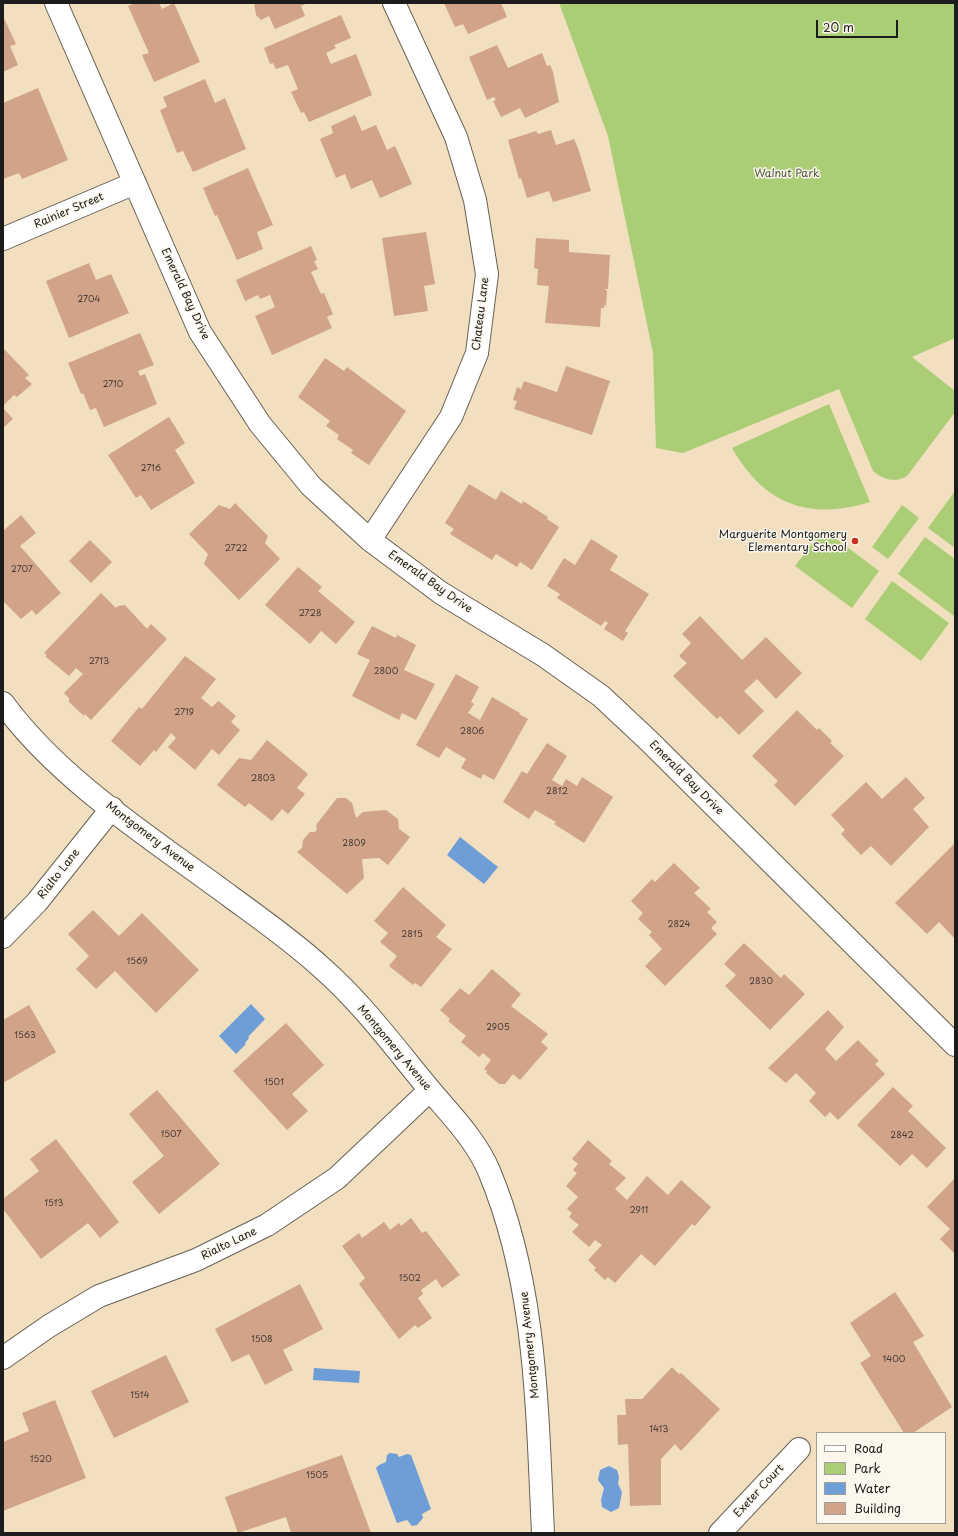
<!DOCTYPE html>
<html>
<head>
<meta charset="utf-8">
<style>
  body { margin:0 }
  #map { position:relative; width:958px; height:1536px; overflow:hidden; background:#f1dfbf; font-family:"Playpen Sans",sans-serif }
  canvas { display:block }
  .frame { position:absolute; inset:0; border:4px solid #1c1c1c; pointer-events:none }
  .legend { position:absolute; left:816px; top:1432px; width:130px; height:92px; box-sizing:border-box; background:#fbf7ec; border:1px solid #a29f99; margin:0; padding:5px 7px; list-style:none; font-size:12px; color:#1c1c1c }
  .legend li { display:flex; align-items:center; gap:8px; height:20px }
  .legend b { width:20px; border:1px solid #a29f99 }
  .scale { position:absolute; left:816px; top:20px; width:82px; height:18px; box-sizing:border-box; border:2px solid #1c1c1c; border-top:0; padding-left:5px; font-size:12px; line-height:14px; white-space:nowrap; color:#1c1c1c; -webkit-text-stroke:3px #fbf7ec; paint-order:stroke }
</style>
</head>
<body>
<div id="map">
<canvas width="958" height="1536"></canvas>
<div class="frame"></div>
<ul class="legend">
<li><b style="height:5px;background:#fff"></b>Road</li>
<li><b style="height:11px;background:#aacd76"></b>Park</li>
<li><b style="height:11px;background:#6e9dd7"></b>Water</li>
<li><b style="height:11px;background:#d1a388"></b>Building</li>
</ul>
<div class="scale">20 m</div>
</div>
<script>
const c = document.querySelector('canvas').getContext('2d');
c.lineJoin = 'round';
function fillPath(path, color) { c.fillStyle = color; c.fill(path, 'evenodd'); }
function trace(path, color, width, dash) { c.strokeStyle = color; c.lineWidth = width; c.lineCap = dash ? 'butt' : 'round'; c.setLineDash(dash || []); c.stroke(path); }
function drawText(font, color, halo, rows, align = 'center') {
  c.font = font + ' "Playpen Sans",sans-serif'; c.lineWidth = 3; c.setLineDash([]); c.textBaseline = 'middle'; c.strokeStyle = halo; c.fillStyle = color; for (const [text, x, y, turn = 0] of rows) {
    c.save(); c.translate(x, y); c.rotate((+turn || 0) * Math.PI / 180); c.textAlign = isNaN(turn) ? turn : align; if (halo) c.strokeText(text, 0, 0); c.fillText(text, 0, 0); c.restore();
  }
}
fillPath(new Path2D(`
  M559 3H955V338L912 357 955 391V412L907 476C895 483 884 480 873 471L839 389 683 453 656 448 653 353 608 136Z
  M829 404 870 502C808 521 764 504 732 448Z
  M955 491V548L928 528Z
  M902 505 919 518 888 559 872 547Z
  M823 529 879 571 852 608 795 566Z
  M925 537 955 559 954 616 898 574Z
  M892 581 949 623 921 661 865 619Z`), '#aacd76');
fillPath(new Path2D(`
  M460 837 498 867 484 884 447 855Z
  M251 1004 265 1019 248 1037 249 1038 245 1043 246 1044 236 1054 219 1036Z
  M314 1368 360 1371 359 1383 313 1380Z
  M390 1453 397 1454 399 1457 407 1454 411 1455 431 1509 422 1514 423 1518 417 1525 412 1526 407 1520 397 1523 376 1468 379 1465 386 1462 387 1455Z
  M609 1466 617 1470 619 1477 618 1484 622 1492 619 1508 611 1512 602 1507 601 1500 604 1488 598 1480 600 1470Z`), '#6e9dd7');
fillPath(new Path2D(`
  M135 3H159L162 9 174 3 200 62 154 82 142 55 149 53 128 6Z
  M254 3H308L301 6 305 16 275 29 269 16 261 20 256 15Z
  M444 3H501L507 17 468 34 463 24 455 27Z
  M341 15 351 38 334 45 336 48 326 53 331 64 356 54 372 95 309 122 304 112 301 113 291 92 298 89 288 65 276 69 273 63 270 64 264 48Z
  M3 16 16 44 10 46 18 65 3 72Z
  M497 45 508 68 542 53 547 66 550 65 553 72 559 102 525 118 520 108 501 117 493 101 496 100 494 97 487 100 469 57Z
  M205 79 215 103 225 98 246 149 193 172 183 151 177 153 160 110 167 107 163 97Z
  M38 88 68 160 22 179 19 173 3 179V103Z
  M355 115 362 131 376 125 387 150 395 146 412 184 380 198 372 180 351 189 345 174 336 178 320 139 333 133 331 126Z
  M551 130 556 145 574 139 578 148 591 191 553 202 549 191 527 198 521 178 519 179 508 140 536 131 538 134Z
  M248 168 273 225 257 232 263 249 237 260 217 215 215 216 203 188Z
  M426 232 435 284 424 286 428 311 394 316 382 238Z
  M536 238 569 240V252L610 255 608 289H605L607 291 606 306 604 305V308H601L600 327 545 323 549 286 537 285 538 269 534 268Z
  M311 246 317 260 314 261 318 269 311 272 321 294 324 293 333 314 327 317 332 328 272 355 255 316 275 307 270 295 260 299 258 295 245 301 236 280Z
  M89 263 96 280 111 274 129 313 69 338 46 281Z
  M140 333 154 365 138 371 140 376 145 374 157 404 104 427 96 408 90 410 83 393 81 394 68 363Z
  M3 348 29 375 25 378 32 384 17 397 14 395 3 406Z
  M325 358 344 371 347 367 406 411 369 465 351 453 353 450 337 439 339 435 326 426 330 421 298 397Z
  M566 366 610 381 592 435 514 409 517 401 513 400 517 387 521 389 524 381 557 392Z
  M3 408 13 419 3 428Z
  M169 417 185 443 175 450 195 483 151 510 141 495 136 498 108 455Z
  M469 484 496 500 501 491 522 504 523 501 548 517 547 519 559 527 532 570 520 562 517 567 496 554 492 560 450 534 454 529 445 523Z
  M235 503 268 536 265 543 280 559 239 600 204 564 208 554 189 534 219 505 230 509Z
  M21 515 36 533 20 546 61 593 36 615 32 610 21 619 3 601V531Z
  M591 539 618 556 610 570 649 594 625 631 628 633 623 641 604 629 608 623 605 621 601 626 557 598 560 594 547 586 564 558 575 565Z
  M90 540 112 562 91 583 69 561Z
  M298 567 322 587 318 591 355 622 336 644 321 631 310 644 265 605Z
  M101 593 116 608 118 606 125 605 147 629 151 624 167 639 91 720 85 714 84 716 69 702V698L64 693 83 674 76 668 69 676 45 656 47 655 44 653Z
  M700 616 742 660 766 637 802 673 776 699 757 679 744 691 764 711 739 735 720 716 717 719 673 676 687 663 679 656 691 643 682 634Z
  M372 626 396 638 397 635 416 645 404 670 435 684 416 720 402 713 399 720 352 696 370 660 357 654Z
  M185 656 216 679 201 698 212 707 218 701 221 703 236 716 231 722 240 730 219 755 212 749 195 770 168 747 176 738 171 733 156 752 154 750 140 766 111 741 139 707 142 709Z
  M456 674 479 687 471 702 474 704 468 713 480 720 492 697 520 713 519 714 528 719 494 780 483 774 481 779 461 768 466 759 446 747 439 758 416 745Z
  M797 710 817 730 819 728 832 741 830 743 844 756 795 806 774 785 778 781 752 756Z
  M267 740 308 774 297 788 305 794 288 814 282 809 272 821 249 803 245 807 217 785 239 758 251 760Z
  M547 743 567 756 552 780 562 786 566 779 577 786 582 777 613 797 584 843 554 824 556 822 535 810 529 819 503 802 522 771 527 774Z
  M906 777 925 798 913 809 929 827 891 866 871 846 861 855 841 834 845 830 831 815 866 782 882 799Z
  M337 798H346L352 803 356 818 363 812 386 810 398 819 399 829 410 837 388 865 379 858 362 859 364 878 347 894 297 852 302 848 303 840 310 832H315L317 829 316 825Z
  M954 844 955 845V939L939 922 927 934 895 903Z
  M674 863 700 888 694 893 711 909 707 912 717 922 711 928 717 934 665 986 645 966 662 949 649 935 652 932 638 919 643 913 631 901 652 879 655 882Z
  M403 887 446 925 436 937 452 949 421 987 415 983 413 985 389 966 397 956 380 942 388 933 374 921Z
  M93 910 119 936 142 913 199 970 156 1013 115 971 96 989 76 969 89 956 68 934Z
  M744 943 781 978 784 974 805 994 770 1030 725 986 736 975 724 964Z
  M492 969 521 994 511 1006 548 1034 541 1042 548 1048 520 1080 513 1074 505 1084H499L486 1073 487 1071 484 1069 491 1060 483 1053 479 1057 461 1042 466 1036 448 1021 450 1019 440 1010 460 988 469 995Z
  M29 1005 56 1052 3 1083V1020Z
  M828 1010 844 1027 825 1049 836 1061 858 1040 879 1061 875 1064 885 1074 838 1120 830 1112 825 1117 809 1101 816 1093 796 1073 786 1083 768 1068Z
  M286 1023 324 1065 292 1094 308 1111 287 1130 233 1071Z
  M893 1087 913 1106 908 1111 946 1148 927 1168 912 1154 900 1166 857 1125Z
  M157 1090 220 1164 159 1214 132 1182 164 1156 129 1114Z
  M56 1139 119 1222 100 1238 88 1223 41 1259 3 1209V1199L39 1171 30 1159Z
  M588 1140 612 1161 609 1164 626 1178 615 1189 627 1200 647 1176 668 1195 681 1180 711 1207 695 1226 692 1224 655 1266 641 1254 615 1283 608 1277 605 1280 594 1270 596 1268 588 1260 602 1245 595 1240 589 1247 572 1232 579 1225 569 1217 572 1213 567 1209 578 1197 566 1186 577 1173 573 1170 578 1164 572 1159Z
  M955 1178V1254L940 1239 950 1229 927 1207Z
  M411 1218 422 1233 426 1231 460 1275 442 1288 436 1279 421 1290 423 1294 418 1298 432 1318 418 1328 415 1325 399 1339 359 1284 365 1278 342 1246 359 1233 362 1238 384 1222 390 1230 399 1223 401 1226Z
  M300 1284 323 1329 283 1350 293 1370 265 1385 249 1354 232 1362 215 1329Z
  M895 1292 924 1336 913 1342 952 1407 913 1433H904L860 1363 871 1356 850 1323Z
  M166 1355 189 1402 114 1438 91 1391Z
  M672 1367 679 1374 681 1373 720 1409 681 1451 675 1444 661 1459V1505L630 1506 628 1444 618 1445 617 1415H626L625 1399H642Z
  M55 1400 86 1478 3 1511V1442L29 1431 22 1413Z
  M342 1455 371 1533H291L286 1517 238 1533 225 1497Z`), '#d1a388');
const street = new Path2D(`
  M56 3 200 332 260 424 311 486 370 540 441 593 543 655 601 696 648 740 955 1045
  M3 239 135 183
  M370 540 451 417 477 353 487 274 475 200 456 137 394 3
  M3 703C61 782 153 839 231 897 261 919 294 942 322 968 363 1004 395 1048 430 1090 451 1115 476 1140 489 1171 537 1285 537 1411 543 1533
  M3 937 37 902 112 808
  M3 1358 49 1326 99 1296 196 1260 267 1225 337 1178 430 1090
  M720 1533 799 1449`);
trace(street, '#676055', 24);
trace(street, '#fff', 22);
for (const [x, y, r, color] of [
  [855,541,4,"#c8321e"]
]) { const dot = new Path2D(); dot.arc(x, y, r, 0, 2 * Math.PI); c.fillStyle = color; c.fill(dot); trace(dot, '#fbf7ec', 1.5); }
drawText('9px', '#493e37', null, [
  ["2704",89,300],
  ["2710",113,385],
  ["2716",151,469],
  ["2722",236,549],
  ["2707",22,570],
  ["2728",310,614],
  ["2713",99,662],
  ["2800",386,672],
  ["2719",184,713],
  ["2806",472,732],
  ["2803",263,779],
  ["2812",557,792],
  ["2809",354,844],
  ["2824",679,925],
  ["2815",412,935],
  ["1569",137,962],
  ["2830",761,982],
  ["2905",498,1028],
  ["1563",25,1036],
  ["1501",274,1083],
  ["1507",171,1135],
  ["2842",902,1136],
  ["1513",54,1204],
  ["2911",639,1211],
  ["1502",410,1279],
  ["1508",262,1340],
  ["1400",894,1360],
  ["1514",140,1396],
  ["1413",659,1430],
  ["1520",41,1460],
  ["1505",317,1476]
]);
drawText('11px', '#4e5a3c', '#fbf7ec', [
  ["Walnut Park",787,174]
]);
drawText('11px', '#1c1c1c', '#fbf7ec', [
  ["Rainier Street",69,211,-23],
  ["Emerald Bay Drive",185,294,65],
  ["Chateau Lane",481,314,-83],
  ["Emerald Bay Drive",430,582,35],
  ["Emerald Bay Drive",686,778,45],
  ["Montgomery Avenue",150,837,37],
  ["Rialto Lane",59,874,-52],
  ["Montgomery Avenue",394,1048,50],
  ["Rialto Lane",229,1244,-26],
  ["Montgomery Avenue",530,1345,-96],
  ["Exeter Court",759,1491,-47]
]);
drawText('11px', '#1c1c1c', '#fbf7ec', [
  ["Marguerite Montgomery",847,535],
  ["Elementary School",847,548]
], 'right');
</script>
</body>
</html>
